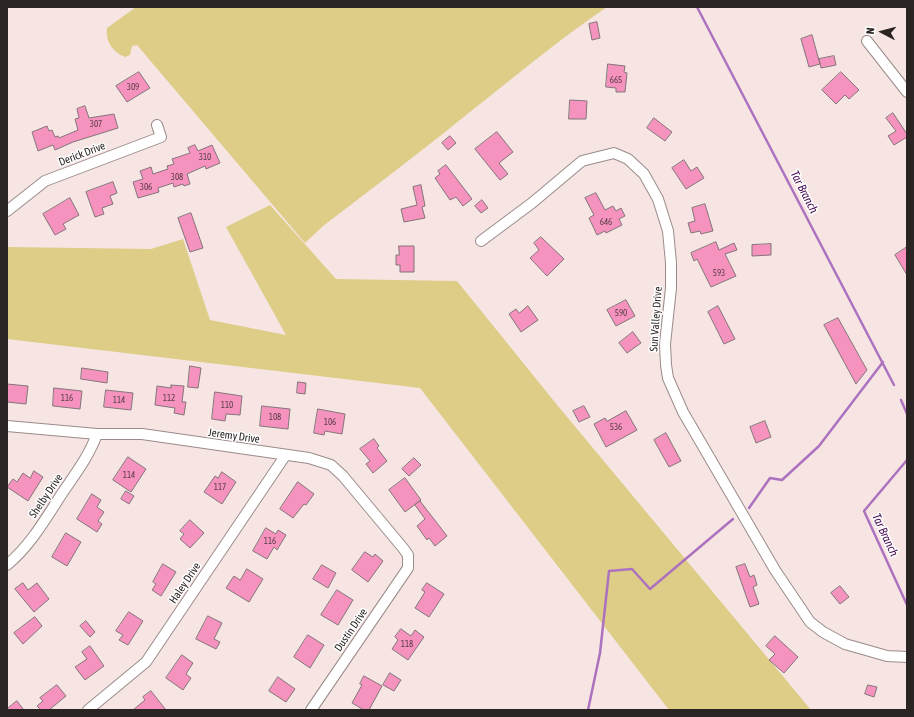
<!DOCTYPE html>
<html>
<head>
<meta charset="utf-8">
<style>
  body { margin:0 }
  #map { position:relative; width:914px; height:717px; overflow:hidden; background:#f6e5e3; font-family:"Asap Condensed",sans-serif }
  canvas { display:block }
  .frame { position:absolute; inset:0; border:8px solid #2a2423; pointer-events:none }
  .north { position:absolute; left:862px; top:12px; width:40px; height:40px; -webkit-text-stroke:3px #fff; paint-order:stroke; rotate:276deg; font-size:11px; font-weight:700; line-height:16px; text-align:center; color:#2a2423 }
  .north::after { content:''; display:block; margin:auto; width:14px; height:18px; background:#2a2423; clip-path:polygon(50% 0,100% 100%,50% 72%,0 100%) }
</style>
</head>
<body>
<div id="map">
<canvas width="914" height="717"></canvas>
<div class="frame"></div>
<div class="north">N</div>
</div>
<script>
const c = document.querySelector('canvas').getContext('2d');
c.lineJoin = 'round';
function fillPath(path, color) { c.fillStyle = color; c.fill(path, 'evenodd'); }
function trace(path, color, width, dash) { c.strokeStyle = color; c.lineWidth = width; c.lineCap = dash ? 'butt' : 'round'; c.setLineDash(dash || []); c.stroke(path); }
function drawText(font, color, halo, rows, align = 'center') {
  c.font = font + ' "Asap Condensed",sans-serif'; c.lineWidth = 3; c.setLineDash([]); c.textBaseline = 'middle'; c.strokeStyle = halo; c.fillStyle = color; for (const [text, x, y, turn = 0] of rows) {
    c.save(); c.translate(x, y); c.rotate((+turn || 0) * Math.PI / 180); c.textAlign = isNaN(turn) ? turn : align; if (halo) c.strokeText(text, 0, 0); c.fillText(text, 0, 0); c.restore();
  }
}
fillPath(new Path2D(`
  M136 7H607C558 40 512 79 465 116 418 154 370 190 323 226L305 243 137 45 132 46 130 55 125 57C113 52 105 42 107 28Z
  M270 205 336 279 457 281 558 406 811 710H669L420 388 7 339V247L151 249 183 239 210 320 286 335 226 227Z`), '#ddcd87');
trace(new Path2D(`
  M697 7 894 385
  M901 400 907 414
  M907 460 864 511 907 605
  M749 508 770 478 782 480 819 446 883 362
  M588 710 600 653 609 571 632 569 650 589 733 519`), '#ad72bf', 2.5);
const building = new Path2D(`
  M597 22 600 38 592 40 589 24Z
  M812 35 820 64 809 67 801 39Z
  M834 56 836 65 821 68 819 59Z
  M608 64 625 66 624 72 627 73 625 92H616V88L606 87Z
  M139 72 150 88 127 102 116 86Z
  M841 72 859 90 849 99 845 95 836 104 822 90Z
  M570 100 587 101 586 119H569Z
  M85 106 89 118 114 114 118 128 73 142 55 150 53 145 38 151 32 132 47 126 49 131 52 130 55 137 58 136 59 138 78 130 75 119 79 118 77 109Z
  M893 113 907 134V137L894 145 888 136 896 131 886 118Z
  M654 118 672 132 665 141 647 128Z
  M497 132 513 152 499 163 508 174 500 180 475 149Z
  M450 136 456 143 448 150 442 143Z
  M195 145 198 151 212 145 220 163 206 169 205 166 187 174 190 184 184 186 183 184 174 187 173 183 158 188 159 192 138 198 133 182 143 179 140 171 151 167 153 174 168 169 167 166 174 164 172 159 190 153 188 148Z
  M684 160 691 171 697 167 704 178 686 189 672 168Z
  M446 165 472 199 463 206 456 197 450 200 435 178 440 174 438 171Z
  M113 182 117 193 110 196 113 204 102 208 104 214 95 217 86 192Z
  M421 185 425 206 422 207 425 218 404 222 401 209 417 205 413 187Z
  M596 193 605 210 613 206 616 211 621 208 625 216 619 219 622 225 606 233 605 231 597 235 589 218 594 215 585 198Z
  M70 198 79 215 63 224 66 229 55 235 43 214Z
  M482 200 488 208 481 213 475 206Z
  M705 204 713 231 701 234 700 231 691 233 688 223 695 221 692 208Z
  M191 213 203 248 190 252 178 218Z
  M541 237 564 259 547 276 530 258 539 250 534 243Z
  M716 242 719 250 734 243 737 250 725 254 736 276 711 287 697 259 694 261 691 253Z
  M771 244V255L752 256V245Z
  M399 246H414V272H400V265H396V255H399Z
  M907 247V275L895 255Z
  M626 300 635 316 616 326 607 310Z
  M528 306 538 320 521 332 509 314 516 309 519 313Z
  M718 306 735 339 724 344 708 312Z
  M838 318 867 370 856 384 824 325Z
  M633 332 641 343 627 353 619 343Z
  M190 366 201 368 198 388 188 387Z
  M82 368 108 372 107 383 81 379Z
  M298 382 306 383 305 394 297 393Z
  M7 384 28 386 26 404 7 402Z
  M171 385 184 386 182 402H186L184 415 174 413 175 408 155 405 157 386 171 388Z
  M54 388 82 391 80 409 53 406Z
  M106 390 133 393 131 410 104 407Z
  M215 392 242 396 240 415 226 414 225 421 212 419Z
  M262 406 290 409 288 429 260 426Z
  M584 406 590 417 579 422 573 411Z
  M318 409 345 414 342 434 325 431 324 435 314 433Z
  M626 411 637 430 606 447 594 424 605 418 607 421Z
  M765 421 771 437 756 443 750 427Z
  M666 433 681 461 669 467 654 440Z
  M374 439 379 446 377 448 387 461 373 473 366 464 370 461 360 449Z
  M128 457 146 469 131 492 113 480Z
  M414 458 421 465 409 476 402 469Z
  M34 471 43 477 28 501 7 487 13 479 17 482 23 473 30 478Z
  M222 472 236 482 222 504 204 492 215 476 218 478Z
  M405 478 421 500 405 512 389 490Z
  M298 482 314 494 306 505 304 504 293 518 280 509Z
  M126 491 134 496 129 504 121 499Z
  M92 494 101 500 97 507 104 512 98 521 102 524 97 532 77 519Z
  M420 501 447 536 435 546 429 538 427 540 417 526 425 519 415 505Z
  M190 520 204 533 190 548 180 539 184 534 180 531Z
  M266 528 276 534 278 530 286 535 277 550 274 547 267 559 253 551Z
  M66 533 81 542 67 566 52 557Z
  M365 552 373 557 375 554 383 561 368 582 352 570Z
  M163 564 176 572 161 596 152 590 156 584 153 582Z
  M745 564 750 577 754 575 757 585 753 587 759 604 750 607 736 567Z
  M322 565 336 573 328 588 313 579Z
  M247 569 263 579 249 602 226 588 234 576 240 580Z
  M23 583 28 590 37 583 49 599 34 612 15 589Z
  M427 583 444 594 429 617 415 608 425 592 422 590Z
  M840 586 849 597 840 604 831 593Z
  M337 590 353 600 338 625 321 615Z
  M129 612 143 621 128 645 119 640 123 635 116 631Z
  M208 616 222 623 214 639 220 642 216 649 196 639Z
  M35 617 42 626 23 644 14 633Z
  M86 621 95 632 90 637 80 626Z
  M401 629 411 636 415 630 424 637 408 660 392 649 398 640 395 637Z
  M308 635 324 645 310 668 294 657Z
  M775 636 798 657 784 673 769 660 775 654 766 646Z
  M90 646 104 666 85 680 75 667 87 659 82 652Z
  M182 655 193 663 186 674 191 678 183 690 166 678Z
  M390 673 401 680 394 691 383 685Z
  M364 676 382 686 369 710H364L352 703 362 685 360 684Z
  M278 677 295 689 286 702 269 691Z
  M57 685 66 696 49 710H41L37 706 43 701 40 698Z
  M868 685 877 687 874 697 865 694Z
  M151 691 166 710H133L145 700 143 697Z
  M17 701 24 710H7V709Z`);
fillPath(building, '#f592bd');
trace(building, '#83757a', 1);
const street = new Path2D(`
  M867 41 907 92
  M7 211 45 181 161 137 157 125
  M481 241 532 203 582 161 614 153 628 159 644 174 658 199 668 231 671 263V288L665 344 666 365 668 378 683 412 775 570 810 622 823 632 845 644 887 656 907 657
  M7 426 97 434H142L309 458 331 465 343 476 403 548 408 555V568L311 710
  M7 565C31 545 46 518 63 492 76 473 89 456 97 434
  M88 710 146 662 285 456`);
trace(street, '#9a8b89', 12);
trace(street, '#fff', 10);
drawText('9px', '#5d404a', null, [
  ["665",616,80],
  ["309",133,87],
  ["307",96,124],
  ["310",205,157],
  ["308",177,177],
  ["306",146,187],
  ["646",606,222],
  ["593",719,273],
  ["590",621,313],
  ["116",67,398],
  ["112",169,398],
  ["114",119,400],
  ["110",227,405],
  ["108",275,417],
  ["106",330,422],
  ["536",616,427],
  ["114",129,475],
  ["117",220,487],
  ["116",270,541],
  ["118",407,644]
]);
drawText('11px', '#2a2423', '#fff', [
  ["Derick Drive",82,154,-21],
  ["Sun Valley Drive",656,319,-86],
  ["Jeremy Drive",234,436,8],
  ["Shelby Drive",46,496,-56],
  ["Haley Drive",185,583,-56],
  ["Dustin Drive",351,630,-56]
]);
drawText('italic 12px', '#460d55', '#fff', [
  ["Tar Branch",804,192,63],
  ["Tar Branch",885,535,65]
]);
</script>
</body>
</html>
